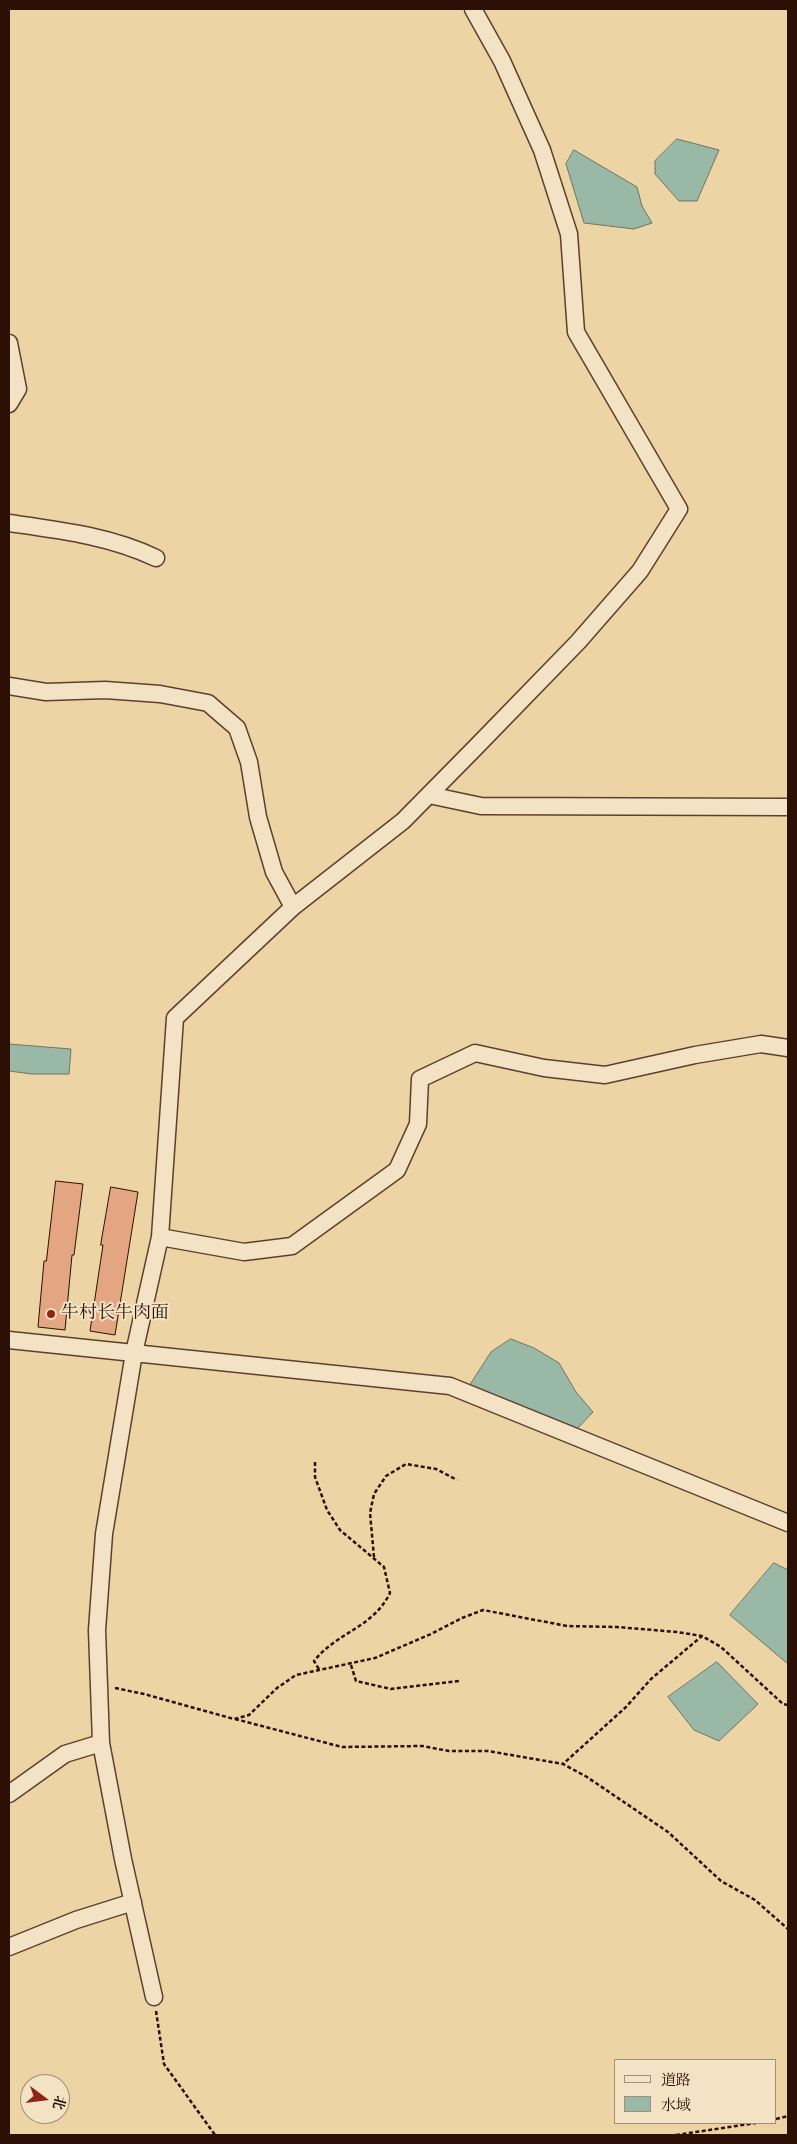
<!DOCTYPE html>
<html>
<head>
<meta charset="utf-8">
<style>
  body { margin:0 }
  #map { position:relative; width:797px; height:2144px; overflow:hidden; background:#edd4a5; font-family:"IM FELL Double Pica","Noto Serif SC",serif }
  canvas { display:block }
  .frame { position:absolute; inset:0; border:10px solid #2c0f05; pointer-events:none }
  .legend { position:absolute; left:614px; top:2059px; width:162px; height:65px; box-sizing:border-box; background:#f3e3c4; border:1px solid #a38e78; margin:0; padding:6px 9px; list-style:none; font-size:15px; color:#2c0f05 }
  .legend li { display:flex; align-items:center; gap:10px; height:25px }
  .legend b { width:25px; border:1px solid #a38e78 }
  .north { position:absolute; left:20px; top:2074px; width:50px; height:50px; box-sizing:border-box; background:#f3e3c4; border:1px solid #a38e78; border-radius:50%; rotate:105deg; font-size:14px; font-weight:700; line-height:20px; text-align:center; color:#2c0f05 }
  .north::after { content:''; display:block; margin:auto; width:18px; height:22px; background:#8f2418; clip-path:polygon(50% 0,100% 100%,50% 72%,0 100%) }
</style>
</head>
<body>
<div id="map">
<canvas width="797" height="2144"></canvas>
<div class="frame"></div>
<ul class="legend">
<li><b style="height:6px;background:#f3e3c4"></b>道路</li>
<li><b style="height:14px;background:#99b8a6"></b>水域</li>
</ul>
<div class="north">北</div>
</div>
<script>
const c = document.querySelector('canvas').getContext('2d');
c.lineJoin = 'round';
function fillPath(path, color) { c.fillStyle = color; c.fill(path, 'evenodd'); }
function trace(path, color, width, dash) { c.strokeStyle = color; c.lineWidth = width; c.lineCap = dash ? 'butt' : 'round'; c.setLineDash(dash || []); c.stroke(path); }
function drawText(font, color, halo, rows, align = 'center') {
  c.font = font + ' "IM FELL Double Pica","Noto Serif SC",serif'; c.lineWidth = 4; c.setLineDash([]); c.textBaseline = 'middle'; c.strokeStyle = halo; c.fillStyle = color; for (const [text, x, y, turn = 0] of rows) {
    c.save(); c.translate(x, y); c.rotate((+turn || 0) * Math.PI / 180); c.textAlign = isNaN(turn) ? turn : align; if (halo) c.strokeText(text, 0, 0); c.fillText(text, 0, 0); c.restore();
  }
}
const water = new Path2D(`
  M677 139 719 150 697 201H679L655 174V161Z
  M574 150 637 187 642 206 652 223 634 229 584 223 566 164Z
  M9 1044 71 1049 69 1074H32L9 1071Z
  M511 1339 534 1348 559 1363 576 1392 593 1412 575 1431 469 1386 491 1352Z
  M774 1563 788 1570V1664L730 1615Z
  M717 1662 758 1704 719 1741 694 1730 668 1697Z`);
fillPath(water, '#99b8a6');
trace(water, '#6d7466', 1);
const building = new Path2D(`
  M56 1181 83 1184 74 1255H72L65 1330 38 1327 44 1261H46Z
  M111 1187 138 1192 115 1335 90 1331 103 1245H101Z`);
fillPath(building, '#e4a583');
trace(building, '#2c0f05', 1);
const minor = new Path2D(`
  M9 343 18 389 9 404
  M9 523C59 530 110 536 156 558
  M9 686 46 692 105 690 160 694 208 703 237 728 249 762 258 817 274 872 293 907 403 821 475 748 578 642 640 571 679 509 576 332 569 234 542 150 502 61 473 9
  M429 795 481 806 788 807
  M293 907 175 1018 160 1237 244 1252 292 1246 397 1170 418 1124 420 1079 475 1053 544 1068 605 1075 695 1055 761 1044 788 1048
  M9 1340 450 1386 788 1523
  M101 1743 123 1859 154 1997
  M9 1794 65 1754 101 1743 97 1630 104 1534 134 1353 160 1237
  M9 1947 76 1920 133 1902`);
trace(minor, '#5c402d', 19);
trace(new Path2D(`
  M315 1462V1477L327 1510 340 1530 384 1567 390 1593C373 1628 337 1632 314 1661L320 1671
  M374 1557 370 1513 374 1494 386 1476 406 1464 436 1469 457 1480
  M351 1665 356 1681 391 1689 459 1681
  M115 1688 144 1694 234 1719 249 1715 277 1688 296 1675 375 1658 431 1634 462 1618 483 1610 567 1626 617 1627 677 1632 702 1636
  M788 1705 783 1704 721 1647 702 1636 651 1679 626 1707 563 1764 587 1777 668 1832 721 1881 755 1900 788 1929
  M235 1719 342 1747 422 1746 449 1751H488L563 1764
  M156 2011 164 2064 215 2135
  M776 2119 788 2116
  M676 2135 756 2123`), '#2c0f05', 2.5, [4, 2.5]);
trace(minor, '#f3e3c4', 16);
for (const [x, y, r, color] of [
  [51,1314,5,"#8f2418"]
]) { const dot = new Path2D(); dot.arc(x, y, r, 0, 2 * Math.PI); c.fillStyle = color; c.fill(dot); trace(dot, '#f3e3c4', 2); }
drawText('18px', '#2c0f05', '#f3e3c4', [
  ["牛村长牛肉面",61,1314]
], 'left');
</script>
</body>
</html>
